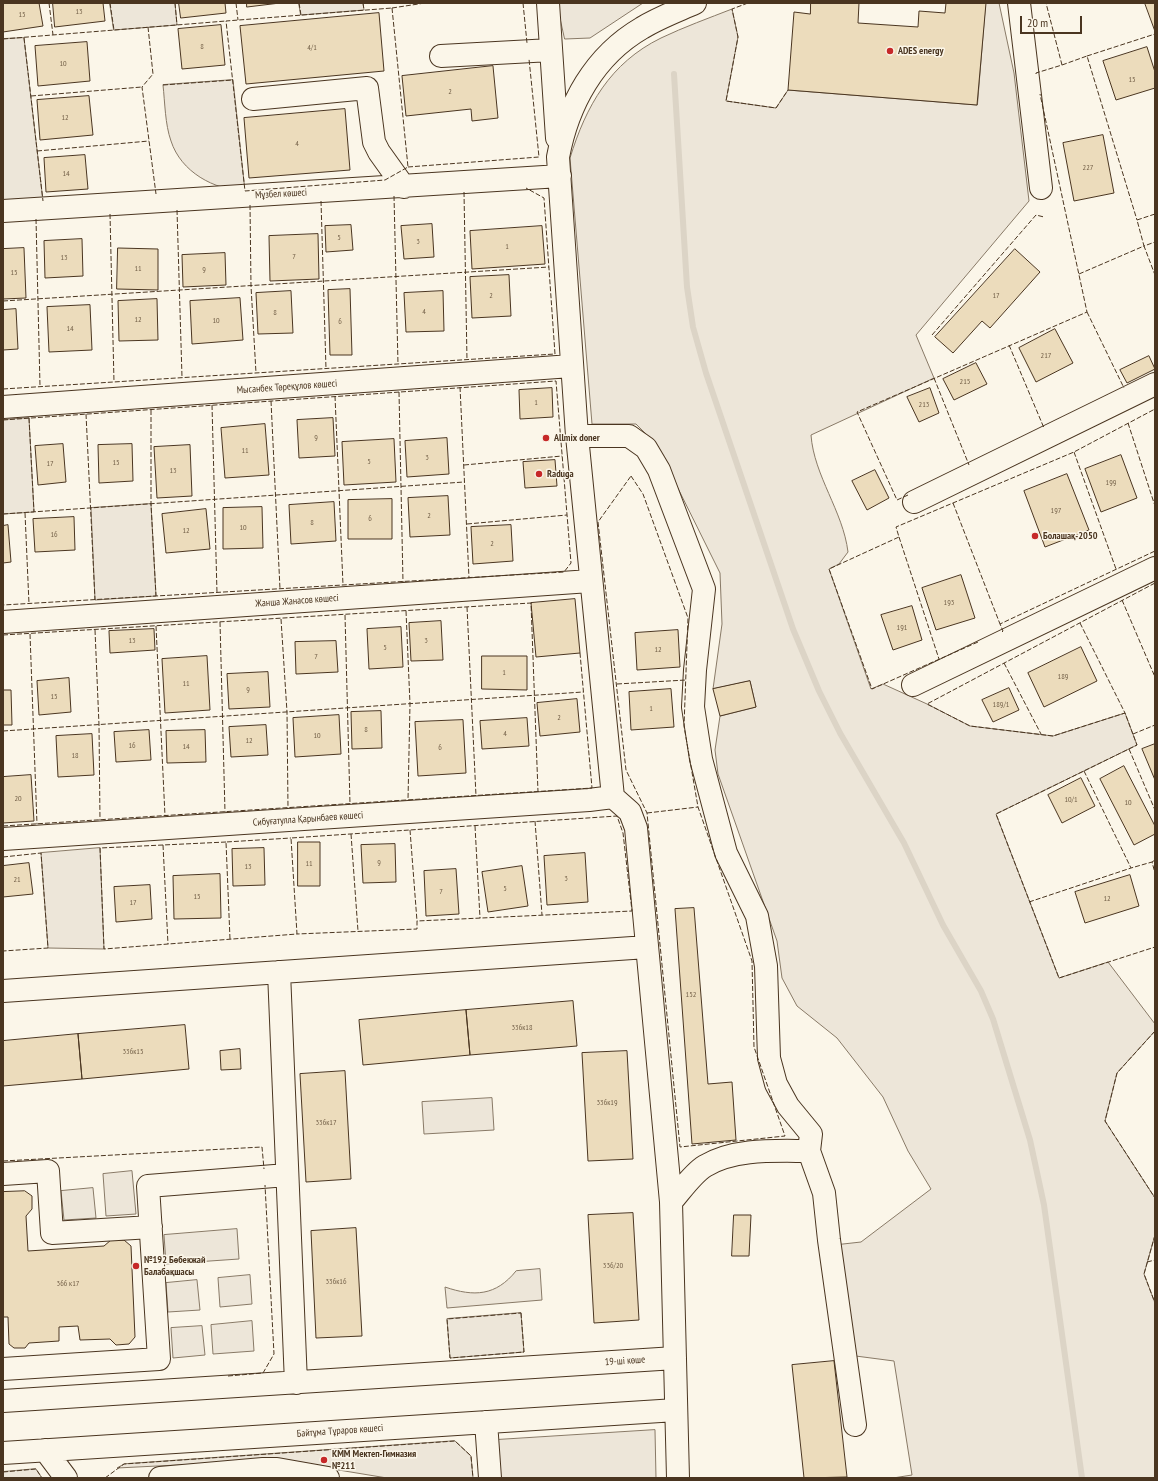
<!DOCTYPE html>
<html>
<head>
<meta charset="utf-8">
<style>
  body { margin:0 }
  #map { position:relative; width:1158px; height:1481px; overflow:hidden; background:#fbf6e9; font-family:"PT Sans Narrow",sans-serif }
  canvas { display:block }
  .frame { position:absolute; inset:0; border:4px solid #4a3520; pointer-events:none }
  .scale { position:absolute; left:1020px; top:16px; width:62px; height:18px; box-sizing:border-box; border:2px solid #4a3520; border-top:0; padding-left:5px; font-size:12px; line-height:14px; white-space:nowrap; color:#4a3520; -webkit-text-stroke:3px #fbf6e9; paint-order:stroke }
</style>
</head>
<body>
<div id="map">
<canvas width="1158" height="1481"></canvas>
<div class="frame"></div>
<div class="scale">20 m</div>
</div>
<script>
const c = document.querySelector('canvas').getContext('2d');
c.lineJoin = 'round';
function fillPath(path, color) { c.fillStyle = color; c.fill(path, 'evenodd'); }
function trace(path, color, width, dash) { c.strokeStyle = color; c.lineWidth = width; c.lineCap = dash ? 'butt' : 'round'; c.setLineDash(dash || []); c.stroke(path); }
function drawText(font, color, halo, rows, align = 'center') {
  c.font = font + ' "PT Sans Narrow",sans-serif'; c.lineWidth = 3; c.setLineDash([]); c.textBaseline = 'middle'; c.strokeStyle = halo; c.fillStyle = color; for (const [text, x, y, turn = 0] of rows) {
    c.save(); c.translate(x, y); c.rotate((+turn || 0) * Math.PI / 180); c.textAlign = isNaN(turn) ? turn : align; if (halo) c.strokeText(text, 0, 0); c.fillText(text, 0, 0); c.restore();
  }
}
const green = new Path2D(`
  M110 3H175L177 25 114 30Z
  M299 3H363L364 10 301 15Z
  M557 3H643L590 38 565 39Z
  M986 3H999L1014 73 1029 201 916 335 934 378 811 435C814 476 843 511 848 552L839 564 829 569 871 689 883 684 927 704 970 726 1053 736 1125 713 1137 745 996 814 1059 978 1108 962 1155 1024V1031L1117 1073 1105 1121 1155 1198V1235L1144 1274 1155 1303V1478H893L912 1475 894 1361 848 1355 834 1245 861 1242 931 1189 908 1151 883 1097 837 1038 797 1006 782 978 777 941 718 774 715 750 720 716 756 707 750 681 713 689 722 624 720 573 656 444 636 424H592L570 158C586 106 610 63 661 38 684 27 709 18 732 9L738 37 726 101 776 108 788 90 977 105Z
  M24 38 43 201 3 204V39Z
  M233 80 245 191C214 190 181 172 171 141 165 124 165 103 163 85Z
  M29 418 34 512 3 514V420Z
  M151 504 156 596 95 600 91 508Z
  M100 848 104 949 48 948 41 853Z
  M492 1098 494 1130 424 1134 422 1102Z
  M132 1171 136 1214 106 1216 103 1174Z
  M93 1188 96 1218 64 1220 61 1191Z
  M237 1229 239 1259 166 1264 164 1235Z
  M540 1269 542 1300 447 1308 445 1287C474 1297 496 1296 516 1271Z
  M250 1275 252 1304 220 1307 218 1278Z
  M197 1280 200 1310 168 1312 166 1283Z
  M521 1313 524 1352 450 1358 447 1319Z
  M252 1321 254 1351 213 1354 211 1325Z
  M202 1326 205 1355 173 1358 171 1328Z
  M655 1430 656 1478H498L496 1440Z
  M455 1441 471 1456 473 1478H387L278 1460 117 1468 124 1464Z
  M36 1469 42 1478H3V1472Z`);
fillPath(green, '#ede6d9');
trace(green, '#887966', 1);
trace(new Path2D(`
  M674 74 687 287 693 327 706 373 793 629 819 691 840 733 904 843 943 925 981 991 993 1019 1030 1140 1044 1205 1082 1478`), '#dcd4c6', 6);
const building = new Path2D(`
  M3 3H39L43 26 3 32Z
  M53 3H103L105 21 55 27Z
  M179 3H225L226 13 181 18Z
  M247 3H280L247 7Z
  M811 3H859L858 23 918 27 919 11 945 13 946 3H986L977 105 788 90 794 12 810 14Z
  M1145 3H1155V31Z
  M379 13 384 71 246 84 240 26Z
  M221 25 225 65 182 69 178 29Z
  M87 42 90 81 38 86 35 46Z
  M1147 47 1155 72V88L1116 100 1103 61Z
  M493 66 498 118 472 121 471 109 406 116 402 76Z
  M89 96 93 135 40 140 37 100Z
  M345 109 350 170 249 178 244 118Z
  M1103 135 1114 193 1074 201 1063 143Z
  M85 155 88 189 46 192 44 158Z
  M432 224 434 257 404 259 401 226Z
  M351 225 353 250 326 252 325 226Z
  M542 226 545 264 472 269 470 231Z
  M318 234 319 279 270 281 269 236Z
  M82 239 83 276 45 278 44 241Z
  M24 248 26 298 3 299V249Z
  M118 248 158 249V290L117 289Z
  M1015 249 1040 272 990 328 982 321 953 353 935 337Z
  M225 253 226 285 183 287 182 255Z
  M509 275 511 316 472 318 470 277Z
  M350 289 352 355H330L328 290Z
  M291 291 293 333 258 334 256 293Z
  M443 291 444 331 406 332 404 293Z
  M240 298 243 340 192 344 190 301Z
  M157 299 158 340 119 341 118 301Z
  M90 305 92 350 49 352 47 307Z
  M16 309 18 349 3 350V310Z
  M1055 329 1073 363 1036 382 1019 348Z
  M1149 356 1155 369 1127 383 1120 370Z
  M976 363 987 384 954 400 943 379Z
  M552 388 553 417 520 419 519 390Z
  M930 388 939 413 919 422 907 397Z
  M333 418 335 456 299 458 297 420Z
  M265 424 269 475 225 478 221 428Z
  M447 438 449 474 407 477 405 441Z
  M394 439 396 482 344 485 342 442Z
  M63 444 66 482 38 485 35 446Z
  M132 444 133 481 99 483 98 445Z
  M190 445 192 496 157 498 154 447Z
  M1121 455 1137 498 1101 512 1085 469Z
  M555 460 557 486 525 488 523 462Z
  M875 470 889 498 867 510 852 481Z
  M1067 474 1089 530 1045 547 1024 491Z
  M448 496 450 535 410 537 408 498Z
  M392 499V539H348V500Z
  M334 502 336 541 291 544 289 505Z
  M262 507 263 548 223 549V508Z
  M206 509 210 549 166 553 162 514Z
  M74 517 75 550 35 552 33 519Z
  M8 525 11 562 3 563V526Z
  M511 525 513 561 473 564 471 527Z
  M961 575 975 618 936 630 922 588Z
  M575 599 580 653 536 657 531 603Z
  M912 606 922 640 893 650 881 615Z
  M441 621 443 660 411 661 409 623Z
  M401 627 403 667 369 669 367 629Z
  M154 629 155 650 110 653 109 631Z
  M678 630 680 667 637 670 635 633Z
  M336 641 338 672 296 674 295 642Z
  M1081 647 1097 681 1044 707 1028 673Z
  M207 656 210 710 165 713 162 659Z
  M482 656H527V690L482 689Z
  M268 672 270 707 229 709 227 674Z
  M69 678 71 712 39 715 37 681Z
  M750 681 756 707 720 716 713 689Z
  M1009 688 1019 710 993 722 982 700Z
  M671 689 674 727 631 730 629 692Z
  M3 690H11L12 725H3Z
  M577 699 580 732 540 736 537 703Z
  M381 711 382 748 352 749 351 712Z
  M339 715 341 754 295 757 293 718Z
  M527 718 529 746 482 749 480 721Z
  M463 720 466 773 418 776 415 722Z
  M266 725 268 755 231 757 229 727Z
  M149 730 151 760 116 762 114 732Z
  M205 730 206 762 167 763 166 731Z
  M92 734 94 775 58 777 56 736Z
  M1155 744V780L1142 749Z
  M1124 766 1155 826V834L1134 845 1100 779Z
  M31 775 34 821 3 823V777Z
  M1081 778 1095 806 1062 823 1048 795Z
  M298 842H320V886H298Z
  M395 844 396 882 363 883 361 845Z
  M264 848 265 885 233 886 232 849Z
  M585 853 588 902 547 905 544 856Z
  M29 863 33 894 3 897V866Z
  M522 866 528 906 488 912 482 872Z
  M456 869 459 914 426 916 424 871Z
  M220 874 221 918 174 919 173 876Z
  M1130 875 1139 906 1085 923 1075 892Z
  M150 885 152 919 116 922 114 887Z
  M694 908 708 1084 732 1082 736 1140 692 1144 675 909Z
  M573 1001 577 1046 470 1055 466 1010Z
  M466 1010 470 1055 363 1065 359 1020Z
  M185 1025 189 1069 82 1079 78 1034Z
  M78 1034 82 1079 3 1086V1041Z
  M240 1049 241 1069 221 1070 220 1051Z
  M627 1051 633 1159 588 1161 582 1053Z
  M345 1071 351 1179 306 1182 300 1074Z
  M25 1191 32 1196V1209L26 1216 28 1251 104 1246 111 1240H124L131 1246 135 1337 129 1344 116 1345 110 1339 80 1340 78 1326 59 1327V1341L29 1343 25 1348H14L9 1344 8 1317H3V1192Z
  M633 1213 639 1320 594 1323 588 1215Z
  M734 1215H751L749 1256H732Z
  M356 1228 362 1336 316 1338 311 1231Z
  M834 1361 847 1477 804 1478 792 1365Z`);
fillPath(building, '#ecdcbc');
trace(building, '#4a3520', 1);
const minor = new Path2D(`
  M548 3 557 138
  M1019 3 1041 188
  M441 56 551 50
  M253 99 367 88 374 142 379 152 404 187
  M3 211 560 176
  M3 407 571 366
  M577 436H629L646 448 659 470 704 589 695 670 693 707 701 759 726 853 757 916 766 966 769 1058 776 1084 788 1106 811 1134 809 1151C776 1151 735 1148 705 1166 693 1173 680 1192 671 1202
  M914 502 1155 384
  M3 622 590 581
  M913 685 1155 568
  M3 839 589 800 613 797
  M279 972 296 1383
  M3 991 647 947
  M809 1151 824 1193 829 1240 855 1425
  M3 1174 48 1171 52 1233 151 1227
  M3 1369 159 1359 148 1186 287 1175
  M3 1401 675 1358
  M486 1422 490 1478
  M45 1450 66 1478
  M3 1453 676 1410
  M160 1478 263 1469H277L328 1478
  M678 1478 671 1202 636 828 630 812 613 797 577 436 558 157C568 104 594 56 642 28 658 18 677 11 695 3`);
trace(minor, '#4a3520', 24);
trace(minor, '#fbf6e9', 22);
trace(new Path2D(`
  M49 3 53 35
  M110 3 114 30
  M175 3 177 25
  M236 3 238 20
  M299 3 301 15
  M363 3 364 10
  M523 3 527 43
  M748 3 732 9 738 37 726 101 776 108 788 90
  M392 8 408 167 385 180 245 191 226 21Z
  M392 8 425 3
  M148 27 153 74 142 87 156 194
  M24 38 43 201
  M3 39 226 21
  M1087 56 1155 34
  M1062 65 1087 56 1137 220
  M1036 74V73L1062 65 1046 3
  M163 85 233 80
  M31 96 142 87
  M37 151 149 141
  M408 167 539 157 529 59
  M464 192 467 360
  M394 196 398 364
  M321 201 326 369
  M250 205 251 286 256 373
  M177 210 182 377
  M110 214 114 382
  M1155 214 1137 220 1144 246 1155 242
  M36 219 40 386
  M1079 274 1144 246 1155 275
  M3 301 549 267
  M1087 312 1124 388
  M932 335 1036 215 1044 217
  M1009 345 1044 428
  M934 378 969 465
  M460 387 469 578
  M3 389 555 354 544 198 526 188
  M399 392 403 582
  M335 396 343 585
  M271 401 280 589
  M212 405 217 593
  M151 410V504L156 596
  M86 414 95 600
  M29 418 34 512
  M3 420 556 381 571 563 564 572 3 605
  M1128 423 1155 506
  M1074 452 1116 569
  M464 465 562 456
  M631 476 643 494 688 618 684 726 698 807 752 961 754 1047 785 1136 680 1147 647 813 626 770 598 522Z
  M908 495 897 500 857 412 1087 312 1040 94
  M953 503 1000 624
  M25 513 29 604
  M3 514 464 482
  M467 524 567 515
  M899 537 939 659
  M1155 583 927 704 970 726 1053 736 1125 713 1137 745 996 814 1059 978 1155 947
  M1122 600 1155 677
  M467 607 476 796
  M406 611 410 704 408 800
  M345 615 350 804
  M281 619 287 712 288 808
  M220 622 225 812
  M1080 623 1125 713
  M156 626 165 816
  M95 630 99 725 100 820
  M1002 632 1003 631 1000 624 1155 551
  M30 634 37 824
  M3 635 531 603 538 792
  M978 642 872 689 829 569 899 537 896 527 1074 452 1155 409
  M1004 663 1041 734
  M617 684 686 680
  M3 731 583 692
  M1133 734 1155 725
  M1129 749 1155 810
  M1084 771 1131 868 1152 862
  M647 813 698 807
  M535 821 542 915
  M3 826 592 788 580 653
  M475 826 480 918
  M410 830 417 921
  M351 834 358 931
  M226 842 100 848 104 949 297 934 291 838 617 816 623 833 632 911 417 921V929L297 934
  M163 845 168 944
  M3 857 41 853 48 948 3 951
  M1155 860 1152 862 1155 873
  M1029 902 1131 868
  M230 939 226 842 291 838
  M1155 1031 1117 1073 1105 1121 1155 1198
  M3 1161 262 1147 264 1169
  M1155 1235 1144 1274 1155 1303
  M1147 1262 1155 1260
  M521 1313 524 1352 450 1358 447 1319Z
  M228 1376 263 1373 274 1354 265 1185
  M3 1472 36 1469 42 1478
  M105 1478 124 1464 455 1441 471 1456 473 1478`), '#4a3520', 1, [5, 2]);
for (const [x, y, r, color] of [
  [890,51,4,"#c62828"],
  [546,438,4,"#c62828"],
  [539,474,4,"#c62828"],
  [1035,536,4,"#c62828"],
  [136,1266,4,"#c62828"],
  [324,1460,4,"#c62828"]
]) { const dot = new Path2D(); dot.arc(x, y, r, 0, 2 * Math.PI); c.fillStyle = color; c.fill(dot); trace(dot, '#fbf6e9', 1.5); }
drawText('8px', '#725f47', null, [
  ["13",79,12],
  ["15",22,15],
  ["8",202,47],
  ["4/1",312,48],
  ["10",63,64],
  ["15",1132,80],
  ["2",450,92],
  ["12",65,118],
  ["4",297,144],
  ["227",1088,168],
  ["14",66,174],
  ["5",339,238],
  ["3",418,242],
  ["1",507,247],
  ["7",294,257],
  ["13",64,258],
  ["11",138,269],
  ["9",204,270],
  ["15",14,273],
  ["2",491,296],
  ["17",996,296],
  ["4",424,312],
  ["8",275,313],
  ["12",138,320],
  ["10",216,321],
  ["6",340,322],
  ["14",70,329],
  ["217",1046,356],
  ["215",965,382],
  ["1",536,403],
  ["213",924,405],
  ["9",316,438],
  ["11",245,451],
  ["3",427,458],
  ["5",369,462],
  ["15",116,463],
  ["17",50,464],
  ["13",173,471],
  ["199",1111,483],
  ["197",1056,511],
  ["2",429,516],
  ["6",370,519],
  ["8",312,523],
  ["10",243,528],
  ["12",186,531],
  ["16",54,535],
  ["2",492,544],
  ["193",949,603],
  ["191",902,628],
  ["13",132,641],
  ["3",426,641],
  ["5",385,648],
  ["12",658,650],
  ["7",316,657],
  ["1",504,673],
  ["189",1063,677],
  ["11",186,684],
  ["9",248,690],
  ["15",54,697],
  ["189/1",1001,705],
  ["1",651,709],
  ["2",559,718],
  ["8",366,730],
  ["4",505,734],
  ["10",317,736],
  ["12",249,741],
  ["16",132,746],
  ["14",186,747],
  ["6",440,748],
  ["18",75,756],
  ["20",18,799],
  ["10/1",1071,800],
  ["10",1128,803],
  ["9",379,863],
  ["11",309,864],
  ["13",248,867],
  ["3",566,879],
  ["21",17,880],
  ["5",505,889],
  ["7",441,892],
  ["15",197,897],
  ["12",1107,899],
  ["17",133,903],
  ["152",691,995],
  ["336к18",522,1028],
  ["336к15",133,1052],
  ["336к19",607,1103],
  ["336к17",326,1123],
  ["336/20",613,1266],
  ["336к16",336,1282],
  ["366 к17",68,1284]
]);
drawText('bold 10px', '#4a3520', '#fbf6e9', [
  ["ADES energy",898,51],
  ["Allmix doner",554,438],
  ["Raduga",547,474],
  ["Болашақ-2050",1043,536],
  ["№192 Бөбекжай",144,1260],
  ["Балабақшасы",144,1272],
  ["КММ Мектеп-Гимназия",332,1454],
  ["№211",332,1466]
], 'left');
drawText('10px', '#4a3520', '#fbf6e9', [
  ["Мұзбел көшесі",281,194,-3],
  ["Мысанбек Төреқұлов көшесі",287,387,-4],
  ["Жанша Жанасов көшесі",297,601,-4],
  ["Сибуғатулла Қарынбаев көшесі",308,819,-4],
  ["19-ші көше",625,1361,-4],
  ["Байтұма Тұраров көшесі",340,1431,-4]
]);
</script>
</body>
</html>
